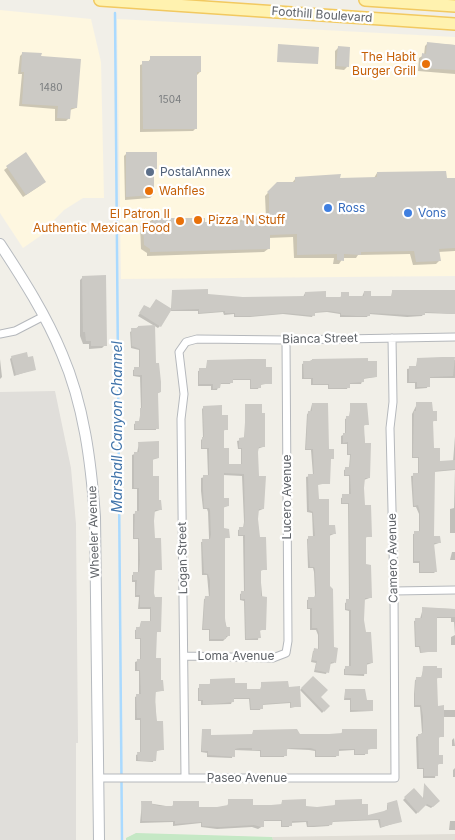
<!DOCTYPE html>
<html>
<head>
<meta charset="utf-8">
<style>
  body { margin:0 }
  canvas { display:block; background:#f1efe8 }
</style>
</head>
<body>
<canvas width="455" height="840"></canvas>
<script>
const c = document.querySelector('canvas').getContext('2d');
c.lineJoin = 'round';
function fillPath(path, color) { c.fillStyle = color; c.fill(path, 'evenodd'); }
function trace(path, color, width, dash) { c.strokeStyle = color; c.lineWidth = width; c.lineCap = dash ? 'butt' : 'round'; c.setLineDash(dash || []); c.stroke(path); }
function drawText(font, color, halo, rows, align = 'center') {
  c.font = font + ' Inter,sans-serif'; c.lineWidth = 4.5; c.setLineDash([]); c.textBaseline = 'middle'; c.strokeStyle = halo; c.fillStyle = color; for (const [text, x, y, turn = 0] of rows) {
    c.save(); c.translate(x, y); c.rotate((+turn || 0) * Math.PI / 180); c.textAlign = isNaN(turn) ? turn : align; if (halo) c.strokeText(text, 0, 0); c.fillText(text, 0, 0); c.restore();
  }
}
fillPath(new Path2D(`
  M0 10 91 19 101 62 104 198H83L64 210 49 225V230L23 248 0 213Z
  M117 19 455 37V276L121 279Z`), '#fef7e0');
fillPath(new Path2D(`
  M55 391 71 468 76 524 78 743H76V840H0V392Z`), '#e0deda');
fillPath(new Path2D(`
  M455 834V840H273L272 837Z`), '#e1ded6');
fillPath(new Path2D(`
  M136 833 272 837 273 840H126V838Z`), '#c5e8c5');
fillPath(new Path2D(`
  M428 43 455 45V74L418 71 419 58 424 55 425 46Z
  M338 48 347 67 344 70 335 69V51Z
  M23 53 40 57 76 108 70 110 69 118 66 121H55V109L19 106 22 74H18L20 56Z
  M151 58 200 72 197 75 196 128 193 131 140 132V65L148 62Z
  M127 153 155 169 153 172V195L150 198 125 200 124 156Z
  M25 154 41 185 23 197 4 170Z
  M377 173 455 179V251L438 252 440 260 436 264 413 265 410 254 358 255 356 258H343L339 264H333L334 258H294L293 237 268 238V249L264 252 147 256V253L141 249 140 226 154 219 204 223 239 222 242 218H266L265 196 277 183H292L296 178H374Z
  M83 277 105 345 102 348 89 349V344H83L80 336V280Z
  M172 291 243 299 303 297 305 293 325 298H340L342 294 348 298 362 297 364 292 370 297H391L392 292 455 291V314L424 313 422 316 407 317 369 314 367 317H340V314L327 312 314 313 312 317 283 314 250 317H234V314L224 315 223 312 198 314V311H171Z
  M143 308 160 326 158 328 138 316Z
  M138 327 155 364 160 392 157 394 156 430H134V424L139 422 141 409 140 377 133 376V370L139 368V350L131 348 130 332Z
  M12 357 35 369 14 376 10 359Z
  M0 359 2 377 0 379Z
  M312 360 367 363 376 377 363 379 361 384H349L347 389H328V385H311V379H302V364Z
  M417 360H455V378H429L427 388 415 389V383H407V369L416 367Z
  M207 361 265 368 271 383 260 385 258 389H250V380H232L230 384H219L217 390H211V386H198V371L206 369Z
  M312 404 328 450 333 458 329 460 328 483 317 485 318 500 328 526 334 534 329 536 328 586 332 649H337L334 663 330 664 326 674 314 672 316 663 311 662 313 651 318 650V635L316 630H310V609H307V600L314 598 315 595 314 572 313 568H308L307 539 313 537 312 513 307 512 306 477 313 475 311 450H305L307 414 310 412Z
  M351 404 368 424 363 426 369 478 364 480 363 506 371 536 364 538 365 565 370 598 364 600 363 620 372 663 366 665 364 676 344 675V669L349 667V611L345 610V603L349 601 348 504H341V498L349 496V476H344V470L349 468 350 455H347V444H341V436L345 434V419L349 417Z
  M417 404 432 413 436 420 432 422 433 449 439 462H453L455 436V533H450V509L454 508 455 470 433 472V537L439 543 433 545 435 572 434 573H419V563H413V534L419 533V514L416 507H413L411 476 418 475V458H412V414Z
  M246 406 263 447 257 449V473L263 509 258 511 257 532 266 569 260 571 265 629 259 631 258 640H245L244 601 240 600V594L244 592 243 536H238V530L243 528 244 522 242 476 223 475V500L227 506 223 508V529L228 537 224 539V618L229 635 223 641H209V630H202L204 599 209 597 207 575H202L201 542 209 541V538L208 512 207 509H203L201 491V478L208 476 207 449H201V440L203 438 202 409 204 407 221 416 227 429 223 431V450L228 465H241V449H238L237 441 244 439Z
  M139 443 158 458 152 460V477L160 510 154 512 153 540 160 569 154 571 153 593 160 631 155 633 154 659 162 691 155 692 156 722 162 750 156 751 153 762 136 761V755L140 753V720H135V697L139 695V671H135V662L140 660V639H135V630L139 629 141 622H150V609H138L139 597H135V582H132V575L138 574V539H133V514L137 513V489H132V455L137 453Z
  M452 552H455V560H450Z
  M423 608 455 609V645H451V637L455 635 454 622H451V618H436V651L420 653 419 647H415L414 621 420 619Z
  M424 667 440 677 436 679 437 707 443 710H455V717H443V736L438 738V757L442 763 437 765 435 778H423V769H417L416 737 422 733 421 719 420 707H414V694L415 680 421 678Z
  M313 677 319 697 328 706 322 713 300 690Z
  M211 680 234 684 246 690H260L262 683 287 688 300 706 290 708V703L262 705 260 710H250L249 699H233L231 704 201 705V701H198V688L209 686Z
  M345 691 366 702 372 711 350 712V700H344Z
  M202 730 210 736 252 735 253 731 299 736 341 734 343 730 376 748 366 750 365 755H354V750L338 751 336 757H315V751L309 750 288 749 286 750 284 757H260V751L233 750 232 758 207 757V753L201 752Z
  M454 738 455 746H452V740Z
  M455 768V777H453V770Z
  M424 785 439 801 431 808 425 805 416 814 403 800 413 790 423 800Z
  M229 800 251 806H281L282 801 304 807H334L336 801 367 817 387 811V804L401 821 380 828 378 820 331 822 329 826 314 827H307L306 822 290 823 289 827H281V821H263V826L258 829 252 827 217 829 201 827V823L173 826V822L140 823 142 802 172 807 174 802 198 808 227 807Z
  M450 821H455V830H449Z`), '#0003');
trace(new Path2D(`
  M115 13 122 840`), '#aadaff', 2.5);
fillPath(new Path2D(`
  M427 42 455 45V70L421 68 422 53 426 54Z
  M278 44 319 47 318 64 277 62Z
  M338 46 350 47 349 67 336 66Z
  M22 52 42 53 41 56 81 59 77 108H71L70 119 57 118 58 106 22 104 24 72H21Z
  M150 56H201V72H197V129H143L142 61H150Z
  M26 152 46 182 26 195 6 166Z
  M126 152H157V169H154V195L126 197Z
  M446 171 447 178H455V248L439 249 441 261 416 262 414 251 361 252V255L344 254V261L337 260V254L297 255V234L270 235V249L150 252V249L144 245 143 221 153 222V218H205V222H242V217L269 216V194L267 192 277 182H295V177L341 174 340 178 377 177V172Z
  M106 275 107 346H91V341H86L85 332H83L82 276Z
  M208 289V294L243 297 305 296V292L326 291V297H341V292H349V296H364V291H371V296H392V290H455V314L425 312V315H409L370 313V316H357L341 315V313L329 311 315 312V316L285 313 252 316H235V313H225V311L199 313V309L172 310V290Z
  M156 299 172 309 161 327 139 313 144 305 150 308Z
  M155 325 156 363H159L161 382V392L158 393 159 429H135V421H140V408H142V375H134V367H140V349L132 346 131 328H138V326Z
  M27 352 28 357 33 356 36 370 16 375 11 356Z
  M442 357H455L453 376 430 377V387H417V382H409V366H417V358Z
  M368 358V361H377V377L364 378V382L350 383V388H329V384H313V378H304L303 361H312V359Z
  M250 359H266V367H272V384H261V388H251V379H233V383H221L220 388 213 389V384H199V368H207V360Z
  M416 402H432L433 411H437V421H433L434 448H440V461L455 460V469L435 471 434 536H440L441 543H434L437 572H420V561H414V531H420V512L418 505 414 506 413 484V473H419V457H413L414 411H416Z
  M312 403H328L329 449H334V459H331L330 484H318L319 499H329V525H335L336 534H330V586L333 589 334 647 338 648 336 663 331 662 329 673 315 670 317 661 312 660 314 648 319 649V633L317 628H312V608H308V597H315L316 593 315 569 314 567H310L308 547V536H315L313 512 309 510 308 474H314L313 449H306L308 411H312Z
  M350 403H367L369 425H364L365 443H371L370 478H365L364 488 365 505H371L372 537H366V564L371 565 372 598H365L364 620 366 632H371L373 663H367V674H345V666H351V610L346 609V599H350L349 503H342V494H351L350 475H345V467H350L351 454H348V442L343 443V433H346V416H350Z
  M245 404H262V413H265V447H259L258 452 259 476H266L264 509H259L258 519 260 537H266L267 570H261V596L267 597 266 630H260L261 638 246 639 245 599H241V591H245V535H239V527H244L245 520 244 474 224 473V498H229V506L224 507V528L229 529 230 538H225V618L226 627H230V636H226V639H210V629H203L205 596H210V580L208 574 204 573 202 539H210L211 535 210 510 209 508H204L203 489V475H209V448H202V437H204L203 406 222 405V415H228V430H224V448H229V464H242V448H239V438L245 437Z
  M159 441V458L153 459V476H159V500H161L162 510H155L154 521 155 538H161L162 570H155L154 593 155 597H162L161 632H157L156 658H161V680H163L164 691H156L155 702 157 721H163L164 750H157L156 761H142L138 760 137 752H141V718H137L136 694H141L140 670H137V659H141V638H136V627H140L141 621H151V607H140V595H136L137 580H133V572H139L140 560 139 538H134L135 511H139V488H134V452H139L138 442Z
  M422 607 455 609V617H437V652H421L420 646H416L415 618H422Z
  M423 666H437V668H442V678H437L438 706 444 705V737H439V755H443V764H438V776H424V768H419L418 734H422L423 731V716L421 705H415V692L416 677H422Z
  M313 676 328 690 321 697 330 706 324 712 301 688Z
  M235 678V683H247V689H261V682L288 681 289 687 300 686 301 707H291V702L263 704V709H251L250 698H234V702L213 704H203V700H199V684H210V679Z
  M345 689H365L367 700H373V711L351 710V698H345Z
  M202 729H211V735L253 734V730L297 729 300 734H329L342 733V729H377V749H368V754H355V749H339V756H316V750L311 748H291L287 749V756H261V750H252V748H239L235 749V757L208 755V751H202Z
  M424 783 440 801 433 807 427 804 418 813 404 797 414 788 424 799Z
  M228 799H253V805H271L282 804V800L306 799V806L317 807 335 805V800L362 799V804H368V815L384 811 388 809 387 803 397 800 402 822 381 827 380 819 333 821 332 825 308 826V821H292V826H282V820H264V827H261L254 825 220 827 202 826V822L175 824V821H142L141 801H152V804L159 806H173V801H199V807H217L228 805Z`), '#cccac5');
const street = new Path2D(`
  M0 334 15 331 44 316
  M394 591 455 590
  M184 656 273 658 286 653 288 641 286 340
  M185 777 181 419 184 394 179 352 186 342 197 339 286 340 455 337
  M98 778H395L394 591 390 428 393 402 392 338`);
const secondary = new Path2D(`
  M0 244C23 279 46 315 62 354 84 405 91 462 95 517L99 840`);
const primary = new Path2D(`
  M100 0 455 24
  M365 0 455 6`);
trace(street, '#b5b8bc', 9);
trace(secondary, '#b6babf', 12);
trace(primary, '#f2c960', 14);
trace(street, '#fff', 7);
trace(secondary, '#fff', 10);
trace(primary, '#fff2af', 11);
for (const [x, y, r, color] of [
  [426,64,5,"#e8710a"],
  [150,172,5,"#5c6f8a"],
  [149,191,5,"#e8710a"],
  [328,208,5,"#3f7fe0"],
  [408,213,5,"#3f7fe0"],
  [198,220,5,"#e8710a"],
  [180,221,5,"#e8710a"]
]) { const dot = new Path2D(); dot.arc(x, y, r, 0, 2 * Math.PI); c.fillStyle = color; c.fill(dot); trace(dot, '#fff', 2); }
drawText('10px', '#7a7d7f', null, [
  ["1480",51,88],
  ["1504",170,100]
]);
drawText('12px', '#5f6368', '#fff', [
  ["Foothill Boulevard",322,15,4],
  ["Bianca Street",320,339,-1],
  ["Lucero Avenue",287,497,-90],
  ["Wheeler Avenue",94,532,-92],
  ["Logan Street",183,558,-91],
  ["Camero Avenue",393,558,-91],
  ["Loma Avenue",236,656],
  ["Paseo Avenue",247,778]
]);
drawText('12px', '#c56008', '#fff', [
  ["The Habit",416,57],
  ["Burger Grill",416,71],
  ["Wahfles",159,191,"left"],
  ["El Patron II",170,214],
  ["Authentic Mexican Food",170,228],
  ["Pizza 'N Stuff",208,220,"left"]
], 'right');
drawText('12px', '#4e5e75', '#fff', [
  ["PostalAnnex",160,172]
], 'left');
drawText('12px', '#366cbe', '#fff', [
  ["Ross",338,208],
  ["Vons",418,213]
], 'left');
drawText('italic 14px', '#4174aa', '#fff', [
  ["Marshall Canyon Channel",118,427,-90]
]);
</script>
</body>
</html>
